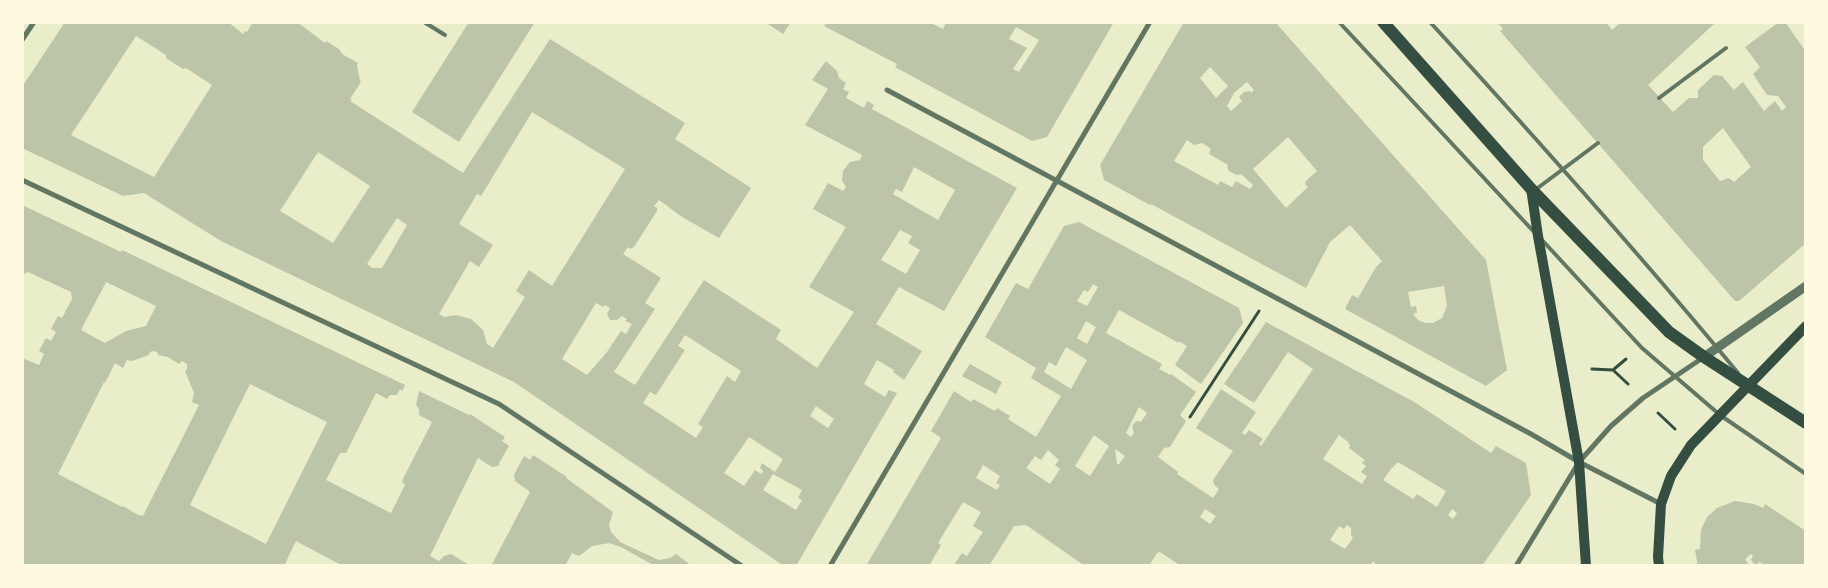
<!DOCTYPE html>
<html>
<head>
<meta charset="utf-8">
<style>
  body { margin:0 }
  #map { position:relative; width:1828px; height:588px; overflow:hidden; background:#e9edc9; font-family:"Varela Round",sans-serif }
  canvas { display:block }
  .frame { position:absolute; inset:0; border:24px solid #fefae0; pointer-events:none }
</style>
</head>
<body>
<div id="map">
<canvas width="1828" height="588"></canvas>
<div class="frame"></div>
</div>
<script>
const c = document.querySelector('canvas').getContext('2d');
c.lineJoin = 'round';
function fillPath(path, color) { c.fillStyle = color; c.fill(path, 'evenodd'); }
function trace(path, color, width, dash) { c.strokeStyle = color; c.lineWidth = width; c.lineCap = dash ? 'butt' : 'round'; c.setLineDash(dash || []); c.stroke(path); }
fillPath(new Path2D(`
  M65 22H228L243 34 245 31 247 32 253 22H297L325 43 326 41 339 49 342 54 358 63 357 65 360 81 361 82 350 99 352 100 350 101 463 173 550 39 685 123 675 139 751 188 719 238 682 217 659 200 654 206 657 208V211L634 247 630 249 628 247 623 254 661 278 645 303 655 309 614 372 635 385 704 280 781 330 776 339 817 368 854 312 809 287 846 227 813 209 828 183 843 191 846 187 842 181 843 171 850 162 860 160 862 155 805 125 828 89 812 80 826 61 837 71 839 78 846 83 843 89 849 92 846 98 864 108 867 101 874 105 872 109 1017 188 944 311 899 287 876 324 922 351 904 380 893 372 894 370 877 360 864 384 885 397 889 390 897 393 796 566H784L514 382 221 241 144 193 123 196 22 148V87ZM136 36 166 55V58L183 69 186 68 212 85 154 177 71 135ZM532 112 625 169 552 286 529 270 516 291 525 297 493 348 487 344 483 330 471 319 456 315 444 317 439 314 470 261 479 267 493 245 459 224 477 194 481 196ZM318 152 370 186 333 243 280 211ZM914 167 955 190 938 220 893 194 896 189 902 192ZM397 218 407 225 382 268H372L367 264ZM900 230 912 236 908 243 920 250 906 274 881 260ZM596 303 603 307 605 305 610 308 607 314 610 320H617L622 316 627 319 625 321 632 324 626 334 621 331 607 352 587 375 562 359ZM685 335 741 371 735 382 727 376 698 424 703 427 696 438 643 403 650 392 656 395 685 350 678 346ZM816 406 834 419 828 428 810 416ZM749 437 783 459 775 472 762 463 760 468 763 471 761 474 755 470 744 486 724 473ZM773 474 802 490 798 498 802 500 796 510 763 490Z
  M469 22H535L459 142 412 112Z
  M765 22H791L783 34Z
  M827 22H929L943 29 946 22H1114L1047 137 1032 141 895 67 897 64 824 26ZM1016 27 1039 40 1019 72 1013 69 1027 48 1009 39Z
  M1184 22H1275L1486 260 1507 370 1486 386 1345 309 1352 295 1358 298 1376 267 1382 261 1350 225 1330 242 1306 288 1151 204 1150 205 1104 180 1100 165ZM1210 67 1228 86 1216 98 1200 78ZM1247 82 1254 90 1251 93 1250 91 1244 92 1239 97 1242 101 1231 111 1227 106 1234 93ZM1288 137 1317 171 1306 181 1305 184 1308 187 1286 208 1253 169ZM1187 140 1194 145 1202 143 1211 149 1209 153 1211 155 1228 165 1227 167 1229 171 1237 175 1241 174 1253 185 1250 189 1236 181 1232 187 1220 181 1218 185 1174 161ZM1444 286 1447 306 1442 318 1433 323H1425L1418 320 1413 314 1417 313 1416 306 1411 307 1408 292Z
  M1497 22H1606L1612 30 1621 22H1716L1648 85 1673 112 1689 98H1698V90L1714 75 1722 76 1734 90 1743 82 1764 111 1775 101 1782 111 1786 107 1778 96 1767 95 1753 74 1760 67 1745 47 1779 22H1785L1806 52V243L1739 301H1735L1500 31 1503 29ZM1723 128 1751 167 1734 182 1729 178 1720 181 1703 160V147Z
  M22 205 121 252 122 250 405 385 402 391 400 389 397 395H390L387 399 376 393 346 453H340L326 480 391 513 405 485 402 481 432 422 419 415V409L416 405 419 391 469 415 470 414 505 437 502 441 509 446 499 463 500 464 498 466 492 467 478 458 430 556 439 561 444 556 451 554 471 566H343L296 541 284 566H22V393L24 390 22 389V358L39 365 44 354 39 351 46 338 51 341 56 332 51 329 58 316 62 318 72 299 71 292 28 272 22 275ZM106 282 156 306 146 326 126 331 105 343 81 330ZM153 351 157 352 158 355 168 357 179 364 182 361 187 364V369L185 371 194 393 192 402 199 405 143 516 138 515 123 506 122 507 58 474 104 382 105 383 115 363 123 368 127 360 132 361 149 355 150 352ZM250 384 327 422 266 544 190 505Z
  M1079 222 1239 308 1243 323 1201 384 1175 365 1187 346 1180 342H1177L1119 310 1106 333 1162 364 1159 369 1170 375 1171 374 1196 392 1180 415 1186 421 1170 447 1164 448 1158 457 1178 472 1177 474 1213 498 1219 489 1214 485 1213 480 1233 451 1196 428 1221 389 1256 412 1242 433 1245 435 1249 430 1263 439 1259 444 1261 446 1313 369 1288 352 1254 403 1224 384 1266 322 1416 403 1491 453 1496 446 1526 463 1531 495 1482 566H1408L1405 563 1403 566H1377L1373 561 1371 566H1181L1160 552 1157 553 1149 566H1085L1026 525 1014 526 989 566H953L962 553 967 556 983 532 973 526 981 512 963 502 938 543 941 545 929 566H866L941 438 931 431 954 391 971 402 973 399 995 411 997 408 1010 416 1008 419 1014 423 1036 437 1061 396 1031 378 1036 368 985 337 1016 283 1028 289 1064 226ZM1093 284 1098 287 1087 306 1077 301 1084 290 1088 292ZM1086 321 1096 327 1087 344 1077 338ZM1066 347 1087 360 1071 389 1044 372 1049 362 1056 366ZM1139 407 1147 413 1141 422 1137 421 1134 423 1132 427 1134 433 1131 437 1126 433ZM1094 435 1109 446 1090 476 1075 466ZM1339 435 1348 442 1350 446 1349 448 1365 460 1362 463 1366 466 1361 472 1367 476 1362 484 1323 459ZM1115 449 1125 456 1119 464H1117ZM1048 450 1059 460 1055 465 1060 469 1050 484 1026 468 1035 456 1041 460ZM1398 462 1446 491 1437 507 1417 494 1413 499 1383 480 1391 469ZM983 465 1000 476 996 483 1000 485 997 490 976 478ZM1205 509 1216 516 1210 524 1200 517ZM1452 509 1457 513 1453 519 1448 515ZM1347 525 1351 528V535L1353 538 1345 549 1330 540 1339 526 1344 529Z
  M970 364 1002 382 996 394 962 376Z
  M533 455 567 477 566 478 613 512 609 525 611 532 620 542 659 560 670 558 676 554 692 566H655L621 547 609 543 592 546 579 556 572 553 565 566H491L530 492 515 481 514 475 524 456 530 460Z
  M1735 501 1754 504 1763 508 1765 504 1806 531V566H1765L1760 562 1755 566 1751 559 1753 556 1751 554 1745 559 1750 566H1698L1695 550 1700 549 1701 530 1707 517 1717 508Z`), '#bcc5a7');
trace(new Path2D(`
  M1592 369 1613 370 1628 384
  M1613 370 1626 359
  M1658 413 1675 429
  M1190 417 1259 311`), '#344e41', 3);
trace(new Path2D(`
  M424 22 445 35
  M1339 22 1535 233
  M1430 22C1535 137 1639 253 1738 373
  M1659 98 1726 48
  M1535 190 1598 143
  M1542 240 1642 348 1720 415 1806 474`), '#617663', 4);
trace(new Path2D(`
  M22 40 34 22
  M887 90 1531 434 1579 462 1661 504
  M22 180 499 404 742 566
  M830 566 1150 22
  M1516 566 1579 462 1611 426 1643 398 1704 357`), '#617663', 5);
trace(new Path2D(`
  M1704 357 1806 286`), '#617663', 9);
trace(new Path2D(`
  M1531 188 1538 236 1579 462 1586 566
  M1659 566 1658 557 1661 504 1671 476 1691 445 1806 326`), '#344e41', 10);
trace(new Path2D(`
  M1383 22 1533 191 1669 332 1704 357 1806 423`), '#344e41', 12);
</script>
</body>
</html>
